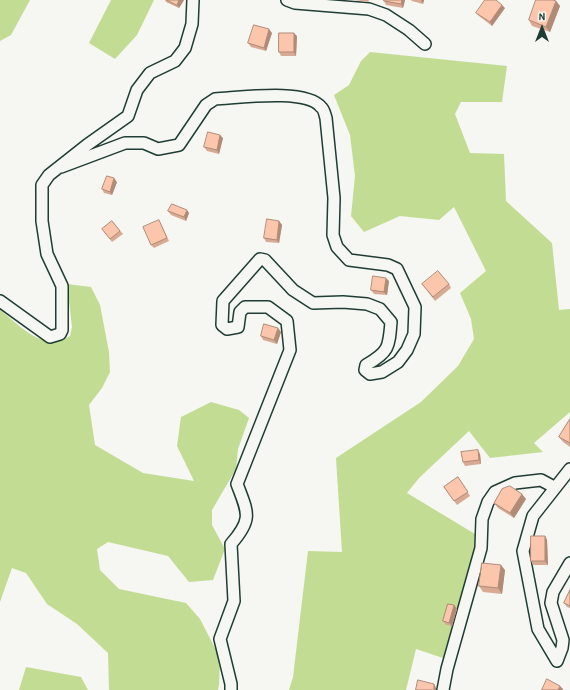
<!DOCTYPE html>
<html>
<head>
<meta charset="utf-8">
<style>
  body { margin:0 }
  #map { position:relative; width:570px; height:690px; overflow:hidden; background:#f6f6f2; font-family:"Patrick Hand",sans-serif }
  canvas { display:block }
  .north { position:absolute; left:522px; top:8px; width:40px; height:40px; -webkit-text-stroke:3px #f6f6f2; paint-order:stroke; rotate:0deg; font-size:11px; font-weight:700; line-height:16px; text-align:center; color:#1f3d34 }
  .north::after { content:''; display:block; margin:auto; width:14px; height:18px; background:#1f3d34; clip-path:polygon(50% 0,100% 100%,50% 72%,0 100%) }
</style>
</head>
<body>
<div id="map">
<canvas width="570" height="690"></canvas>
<div class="north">N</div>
</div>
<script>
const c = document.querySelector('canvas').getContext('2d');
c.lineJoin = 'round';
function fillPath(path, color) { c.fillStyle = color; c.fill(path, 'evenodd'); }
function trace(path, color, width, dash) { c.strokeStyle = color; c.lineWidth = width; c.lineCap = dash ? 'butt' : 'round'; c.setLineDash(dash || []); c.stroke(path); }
fillPath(new Path2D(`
  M0 0H30L11 35 0 41Z
  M111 0H154L137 35 115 59 89 43Z
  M370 52 507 66 502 102H461L455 114 470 153 504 154 506 201 552 243 559 310 570 309V412L534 443 543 452 490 458 469 431 419 478 407 493 475 534 478 548 446 659 416 649 406 690H289L293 677 308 551 342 552 336 458 421 402 458 366 474 339 471 319 460 293 486 271 454 207 439 220 400 216 364 232 351 216 355 176 350 135 334 95 349 85 361 61Z
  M67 284 91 287 100 305 109 352 110 372 102 388 89 405 95 445 143 473 194 481 177 446 181 417 211 402 239 410 249 418 238 449 236 469 212 510V525L225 549 213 580 189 582 168 556 108 542 97 549 100 570 119 589 186 603 200 619 220 658 219 685 218 690H109L108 653 77 624 47 604 26 573 12 568 0 602V310C21 326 43 353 70 336L72 327Z
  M26 667 81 677 88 690H19Z`), '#c3dc93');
const street = new Path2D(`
  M287 0 295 3 369 9 386 15 409 30 425 44
  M61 167 125 143H144L158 149 179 145 206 105 215 99C238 98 306 88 321 107 324 109 325 115 326 118L334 198 333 235 337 247 349 260 388 265 397 269 415 307 414 334 407 350 398 362 382 372 370 374 365 370 366 365C389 352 389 347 391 322L380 309 367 304 343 302 313 303 293 290 265 260 260 259 223 301 222 325 227 329 238 327 240 312 245 307H268L287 321 290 350 237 484C248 513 253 519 231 544L234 601 220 639 231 684V690
  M0 301 50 337 60 334 62 330V286L47 254 42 221V185L49 175 87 145 128 116 137 90 150 73 175 61 185 48 192 24 193 0
  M557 661 538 629 523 551 533 516 570 469
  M557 661 562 648 563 640 551 603 553 592 570 563
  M443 690 447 669 481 548 482 519 488 502 495 492 515 483 541 480 554 487`);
trace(street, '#1f3d34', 14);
trace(street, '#f6f6f2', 11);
fillPath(new Path2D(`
  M165 0H184L179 8 166 2Z
  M354 0H369L368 2Z
  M405 0 403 8 386 5 384 1Z
  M411 0H424L423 4 412 1Z
  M556 1 560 6 550 32 532 26 529 20Z
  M505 8 492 26 479 16 476 13Z
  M272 33 266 51 251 47 248 43Z
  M297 36 296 56H281L279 52Z
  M223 138 219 154 207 151 204 147Z
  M117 182 112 195 104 193 102 189Z
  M168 211 189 213 186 221 171 215Z
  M112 221 123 234 112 242 102 229Z
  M279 221 282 225 279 243 266 242 264 238Z
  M161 224 169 241 154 248 151 245Z
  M389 281 387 295 374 294 371 290Z
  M422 284H449L451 288 435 301Z
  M281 332 277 344 263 340 261 336Z
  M570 419V447L563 442 559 437Z
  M480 454 481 464 465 466 463 462Z
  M458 477 470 496 457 505 444 487Z
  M526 499 514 518 498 508 494 503Z
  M545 536 547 540 548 565H533L531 561Z
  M505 570 502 594 483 592 479 586Z
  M570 590V608L567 607 564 603Z
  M454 605 457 609 452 626 446 625 443 621Z`), '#d8aa94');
fillPath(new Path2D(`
  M179 0H184L179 8 177 5Z
  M402 0H405L403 8 401 4Z
  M421 0H424L423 4Z
  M556 1 560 6 550 32 546 27Z
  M502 5 505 8 492 26 490 22Z
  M269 29 272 33 266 51 264 48Z
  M294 33 297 36 296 56 294 52Z
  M220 135 223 138 219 154 217 150Z
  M114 178 117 182 112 195 110 192Z
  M187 210 189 213 186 221 184 217Z
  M279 221 282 225 279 243 277 240Z
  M386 278 389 281 387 295 384 292Z
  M278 328 281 332 277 344 274 340Z
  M478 450 480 454 481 464 479 460Z
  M522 494 526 499 514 518 510 513Z
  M545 536 547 540 548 565 545 561Z
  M501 565 505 570 502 594 498 588Z
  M454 605 457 609 452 626 449 623Z
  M434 684 436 688V690H435L434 689Z
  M560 686 563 689V690H558Z`), '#b08b78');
const building = new Path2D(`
  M167 0H179L177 5Z
  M384 0H402L401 4 384 1Z
  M485 0H496L502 5 490 22 476 13Z
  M536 0H553L556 1 546 27 529 20Z
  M254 25 269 29 264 48 248 43Z
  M279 33H294V52H279Z
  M208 132 220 135 217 150 204 147Z
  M107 176 114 178 110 192 102 189Z
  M172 204 187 210 184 217 168 211Z
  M267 219 279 221 277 240 264 238Z
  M159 220 167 238 151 245 143 227Z
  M112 221 120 231 110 239 102 229Z
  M438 271 449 284 433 297 422 284Z
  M373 276 386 278 384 292 371 290Z
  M264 324 278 328 274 340 261 336Z
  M570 419V443L559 437Z
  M478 450 479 460 463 462 461 452Z
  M458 477 468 492 454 501 444 487Z
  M510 486 522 494 510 513 494 503 502 489Z
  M531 536H545V561H531Z
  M482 563 501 565 498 588 479 586Z
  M570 590V606L564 603Z
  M448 604 454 605 449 623 443 621Z
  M547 679 560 686 558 690H542Z
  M418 680 434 684V689L435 690H416Z`);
fillPath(building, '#fbc6ac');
trace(building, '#b08b78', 1);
</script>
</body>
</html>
